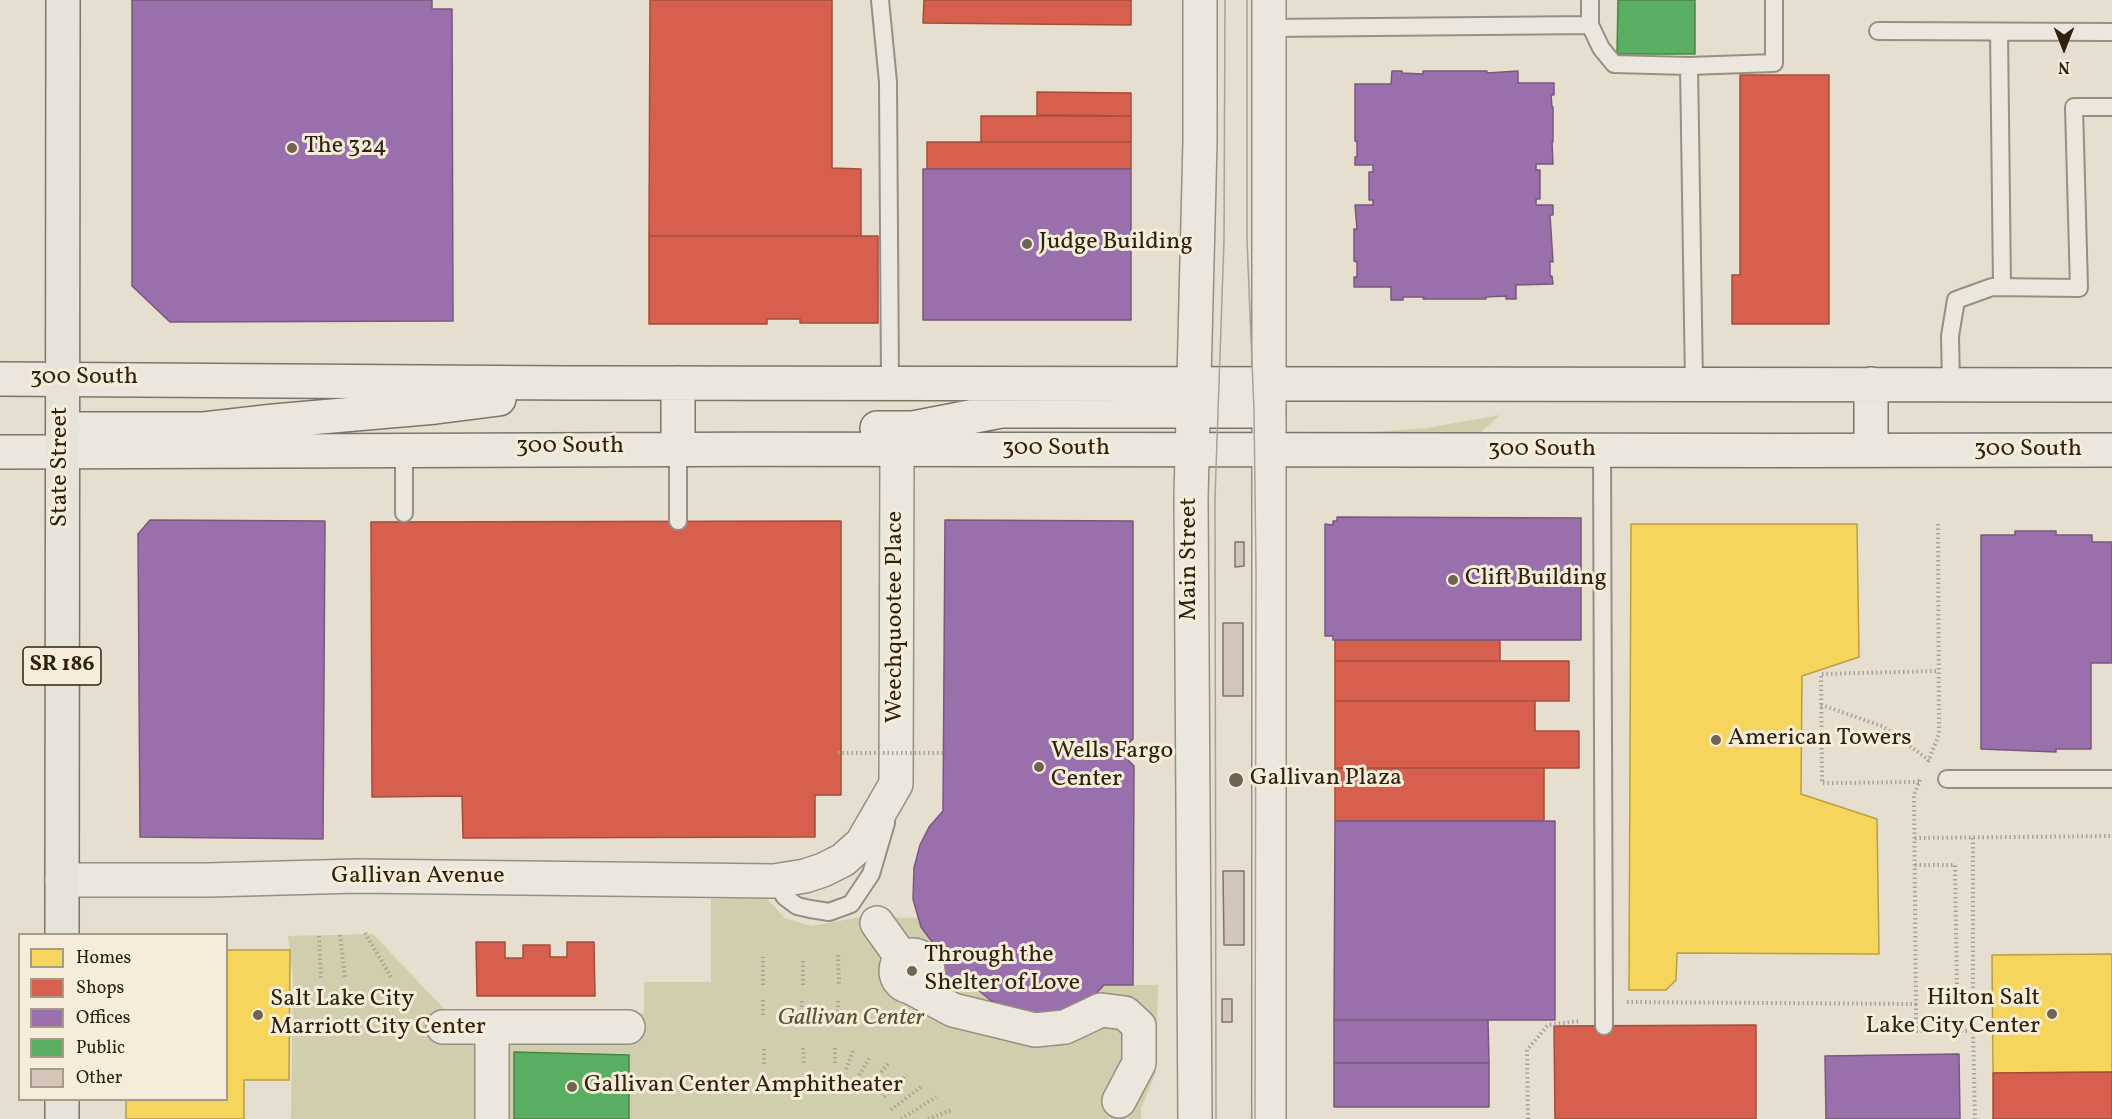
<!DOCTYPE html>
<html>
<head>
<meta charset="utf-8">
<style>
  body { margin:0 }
  #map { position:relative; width:2112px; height:1119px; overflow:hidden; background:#e6dece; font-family:Vollkorn,serif }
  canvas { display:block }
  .legend { position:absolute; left:18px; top:933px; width:210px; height:168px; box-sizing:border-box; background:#f5ecd9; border:2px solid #a69b87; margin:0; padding:8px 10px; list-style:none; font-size:18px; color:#30210d }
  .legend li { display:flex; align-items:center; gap:12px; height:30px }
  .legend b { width:30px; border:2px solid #a69b87 }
  .north { position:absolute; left:2034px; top:18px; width:60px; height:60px; -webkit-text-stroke:4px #f5ecd9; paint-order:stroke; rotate:180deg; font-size:16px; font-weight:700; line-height:24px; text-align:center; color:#30210d }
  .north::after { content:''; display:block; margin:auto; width:21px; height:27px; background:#30210d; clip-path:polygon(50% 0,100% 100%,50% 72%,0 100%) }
</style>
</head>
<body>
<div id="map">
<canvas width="2112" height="1119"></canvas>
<ul class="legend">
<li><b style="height:16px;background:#f6d55c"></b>Homes</li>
<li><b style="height:16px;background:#d6604d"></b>Shops</li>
<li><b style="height:16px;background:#9970ab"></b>Offices</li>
<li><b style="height:16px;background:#5aae61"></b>Public</li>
<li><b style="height:16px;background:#d3c6b8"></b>Other</li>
</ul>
<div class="north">N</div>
</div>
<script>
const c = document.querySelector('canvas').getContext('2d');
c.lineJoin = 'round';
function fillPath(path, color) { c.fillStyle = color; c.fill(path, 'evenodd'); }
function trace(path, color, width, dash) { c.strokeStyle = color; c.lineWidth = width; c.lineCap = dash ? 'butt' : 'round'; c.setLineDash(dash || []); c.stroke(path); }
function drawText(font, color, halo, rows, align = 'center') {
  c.font = font + ' Vollkorn,serif'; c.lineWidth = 6; c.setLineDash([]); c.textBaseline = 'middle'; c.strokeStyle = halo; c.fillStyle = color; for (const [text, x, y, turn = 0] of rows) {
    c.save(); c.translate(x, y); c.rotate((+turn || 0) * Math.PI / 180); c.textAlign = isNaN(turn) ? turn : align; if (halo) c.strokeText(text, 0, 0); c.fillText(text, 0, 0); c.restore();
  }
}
fillPath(new Path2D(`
  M1500 415 1471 441 1345 434 1427 428Z
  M766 898 785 918 811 926 861 917 918 918 921 927 944 958V984H971L990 1000 1104 985H1158L1156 1073 1141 1108V1119H291L293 978 288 936 373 934 447 1012 644 1013V982H711V899Z`), '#d0ceac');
const homes = new Path2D(`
  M1631 524H1857L1859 657 1802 676 1801 794 1877 819 1879 954 1677 953 1676 980 1666 990H1629Z
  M226 950H290L289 1080H244V1119H126V1100H226Z
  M2112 954V1072L1993 1073 1992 955Z`);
fillPath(homes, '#f6d55c');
trace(homes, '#bb9f44', 1.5);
const shops = new Path2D(`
  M650 0H832V168L861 169V236H649Z
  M924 0H1131V25L923 23Z
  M1740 75H1829V324H1732V275H1740Z
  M1037 92 1131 93V116L1037 115Z
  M981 116H1131V142H981Z
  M927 142H1131V169H927Z
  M649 236H878V323H800V319H767V324H649Z
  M841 521V795H815V837L463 838 462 796 372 797 371 522Z
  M1335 640H1500V661H1335Z
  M1335 661H1569V701H1335Z
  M1335 701H1535V731H1579V768H1335Z
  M1335 768H1544V821H1335Z
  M476 942H505V958H523V945H550V957H567V942H594L595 996H477Z
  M1756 1025V1119H1555L1554 1026Z
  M2112 1072V1119H1993V1073Z`);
fillPath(shops, '#d6604d');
trace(shops, '#a44d3a', 1.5);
const offices = new Path2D(`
  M132 0H432V9H452L453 321 170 322 132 286Z
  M1392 71H1402V73L1423 74V71H1487V73L1518 71V83H1554V95H1551L1552 107H1553V142H1552L1553 164H1536V170H1540V199H1536V205H1553V215H1550L1553 262 1550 261V276H1552L1553 284 1516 285V299H1506V296L1486 297V299H1423L1424 297H1403V300H1391V287H1354V277H1357V262L1354 261V229H1357L1355 205H1373V200H1369V172H1373V165H1355V157H1357V141H1355V84H1391Z
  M923 169H1131V320H923Z
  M1337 517 1581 518V640H1333V636H1325V524L1333 525V521H1337Z
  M150 520 325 521 323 839 140 837 138 534Z
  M945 520 1133 521V739L1120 752 1134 766 1133 985H1104L1091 999 1069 1011 1037 1014 1016 1011 990 1000 971 984H944V958L921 927 913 899 914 868 920 845 929 827 943 811Z
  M2015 531H2056V535H2092V542H2112V663H2091V749H2056V752L1981 749V535H2015Z
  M1335 821H1555V1020H1334Z
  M1334 1020H1488L1489 1063H1334Z
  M1959 1054 1960 1119H1826L1825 1056Z
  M1334 1063H1489V1107H1334Z`);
fillPath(offices, '#9970ab');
trace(offices, '#7a587c', 1.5);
const public = new Path2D(`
  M1618 0H1695V54H1617Z
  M514 1052 629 1055V1119H514Z`);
fillPath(public, '#5aae61');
trace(public, '#4d8448', 1.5);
const building = new Path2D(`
  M1235 542H1244V566L1235 567Z
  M1223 623H1243V696H1223Z
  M1223 871H1244V945H1224Z
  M1222 999H1232V1022H1222Z`);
fillPath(building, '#d3c6b8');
trace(building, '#7c756a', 1.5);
const lane = new Path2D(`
  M880 0 888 82 890 383
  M1590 0V25L1601 48 1614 64 1689 66 1694 384
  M1269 28 1590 25
  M1878 31 2112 32
  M1999 32 2002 287
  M1689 66 1774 63V0
  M1951 384 1950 336 1956 300 1992 287 2079 288 2074 107H2112
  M1602 450 1604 1026
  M404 513V449
  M678 521V448
  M1947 779H2112
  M774 881 785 897 797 906 810 909 829 912 851 904 871 874 886 823`);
const street = new Path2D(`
  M62 880H208L357 876 774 881 805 876 823 870 843 860 862 843 896 784 897 449
  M877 923 902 958
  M896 971a16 16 0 1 1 32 0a16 16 0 1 1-32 0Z
  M912 988 953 1010 1035 1030 1065 1027 1101 1010 1125 1013 1139 1026V1063L1119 1101
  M443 1027H628
  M492 1027V1119
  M1195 1119 1191 497 1200 142V0
  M1269 1119V0`);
const secondary = new Path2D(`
  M0 379 567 383 2112 385
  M1871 384V450
  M877 428H913L1001 411H1268
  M69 429H204L274 421 436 407 499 399
  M678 448V383
  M0 452C704 446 1408 452 2112 450`);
const primary = new Path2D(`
  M62 934 63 0
  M62 1119V1100`);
trace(lane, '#968f84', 20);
trace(street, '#968f84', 36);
trace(secondary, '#7c756a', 36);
trace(primary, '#7c756a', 36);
trace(new Path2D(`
  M1821 705 1882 726 1929 760
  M1928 762 1939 734 1938 524
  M1919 782 1822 783 1821 674 1939 671
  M1915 838 2112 836
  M1915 865H1955L1957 993H1973V838
  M365 933 391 977
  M340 935 345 978
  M319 936 321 978
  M838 955 839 986
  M763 985V957
  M803 985V958
  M763 1000V1015
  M802 1001V1015
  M838 1001V1015
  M1627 1002 1916 1004 1914 795 1921 777
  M1916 1004V1031H1973L1975 1119
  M803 1048 804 1064
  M835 1048V1063
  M764 1049V1064
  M846 1069 853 1051
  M859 1075 870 1057
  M872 1082 888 1064
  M884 1097 907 1075
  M891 1110 922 1086
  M901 1119 936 1097
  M928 1119 952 1110
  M1528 1119 1527 1050 1548 1025 1580 1021`), '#a7a29a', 4, [1.5, 3]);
trace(lane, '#ebe7df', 16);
trace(street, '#ebe7df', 33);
trace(secondary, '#ebe7df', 33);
trace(primary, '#e8e3da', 33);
trace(new Path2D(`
  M1247 0V240L1254 411 1256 572 1255 1119
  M1216 1119 1215 498 1224 240 1225 0`), '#a7a29a', 1.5);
trace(new Path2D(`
  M838 753H944`), '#a7a29a', 4, [1.5, 3]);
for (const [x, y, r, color] of [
  [292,148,6,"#706351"],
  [1027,244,6,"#706351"],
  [1453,580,6,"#706351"],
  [1716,740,6,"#706351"],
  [1039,767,6,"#706351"],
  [1236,780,8,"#706351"],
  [912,971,6,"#706351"],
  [2052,1014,6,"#706351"],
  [258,1015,6,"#706351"],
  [572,1087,6,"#706351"]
]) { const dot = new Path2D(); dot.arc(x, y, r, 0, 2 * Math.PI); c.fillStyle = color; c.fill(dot); trace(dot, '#f5ecd9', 2); }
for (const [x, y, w] of [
  [62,666,78]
]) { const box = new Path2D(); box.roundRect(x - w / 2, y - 19, w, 38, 4.5); c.fillStyle = '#f5ecd9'; c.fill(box); trace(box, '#30210d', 1.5); }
drawText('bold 22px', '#30210d', null, [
  ["SR 186",62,666]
]);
drawText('24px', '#30210d', '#f5ecd9', [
  ["The 324",304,148],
  ["Judge Building",1039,244],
  ["Clift Building",1465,580],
  ["American Towers",1728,740],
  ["Wells Fargo",1051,753],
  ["Center",1051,781],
  ["Gallivan Plaza",1250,780],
  ["Through the",924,957],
  ["Shelter of Love",924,985],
  ["Hilton Salt",2040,1000,"right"],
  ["Lake City Center",2040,1028,"right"],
  ["Salt Lake City",270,1001],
  ["Marriott City Center",270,1029],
  ["Gallivan Center Amphitheater",584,1087]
], 'left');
drawText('24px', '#30210d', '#f5ecd9', [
  ["300 South",84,379],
  ["300 South",570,448],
  ["300 South",1056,450],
  ["300 South",1542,451],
  ["300 South",2028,451],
  ["State Street",62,467,-90],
  ["Main Street",1191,559,-90],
  ["Weechquootee Place",897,617,-90],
  ["Gallivan Avenue",418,878]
]);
drawText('italic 24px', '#5b5135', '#f5ecd9', [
  ["Gallivan Center",851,1020]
]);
</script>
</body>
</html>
